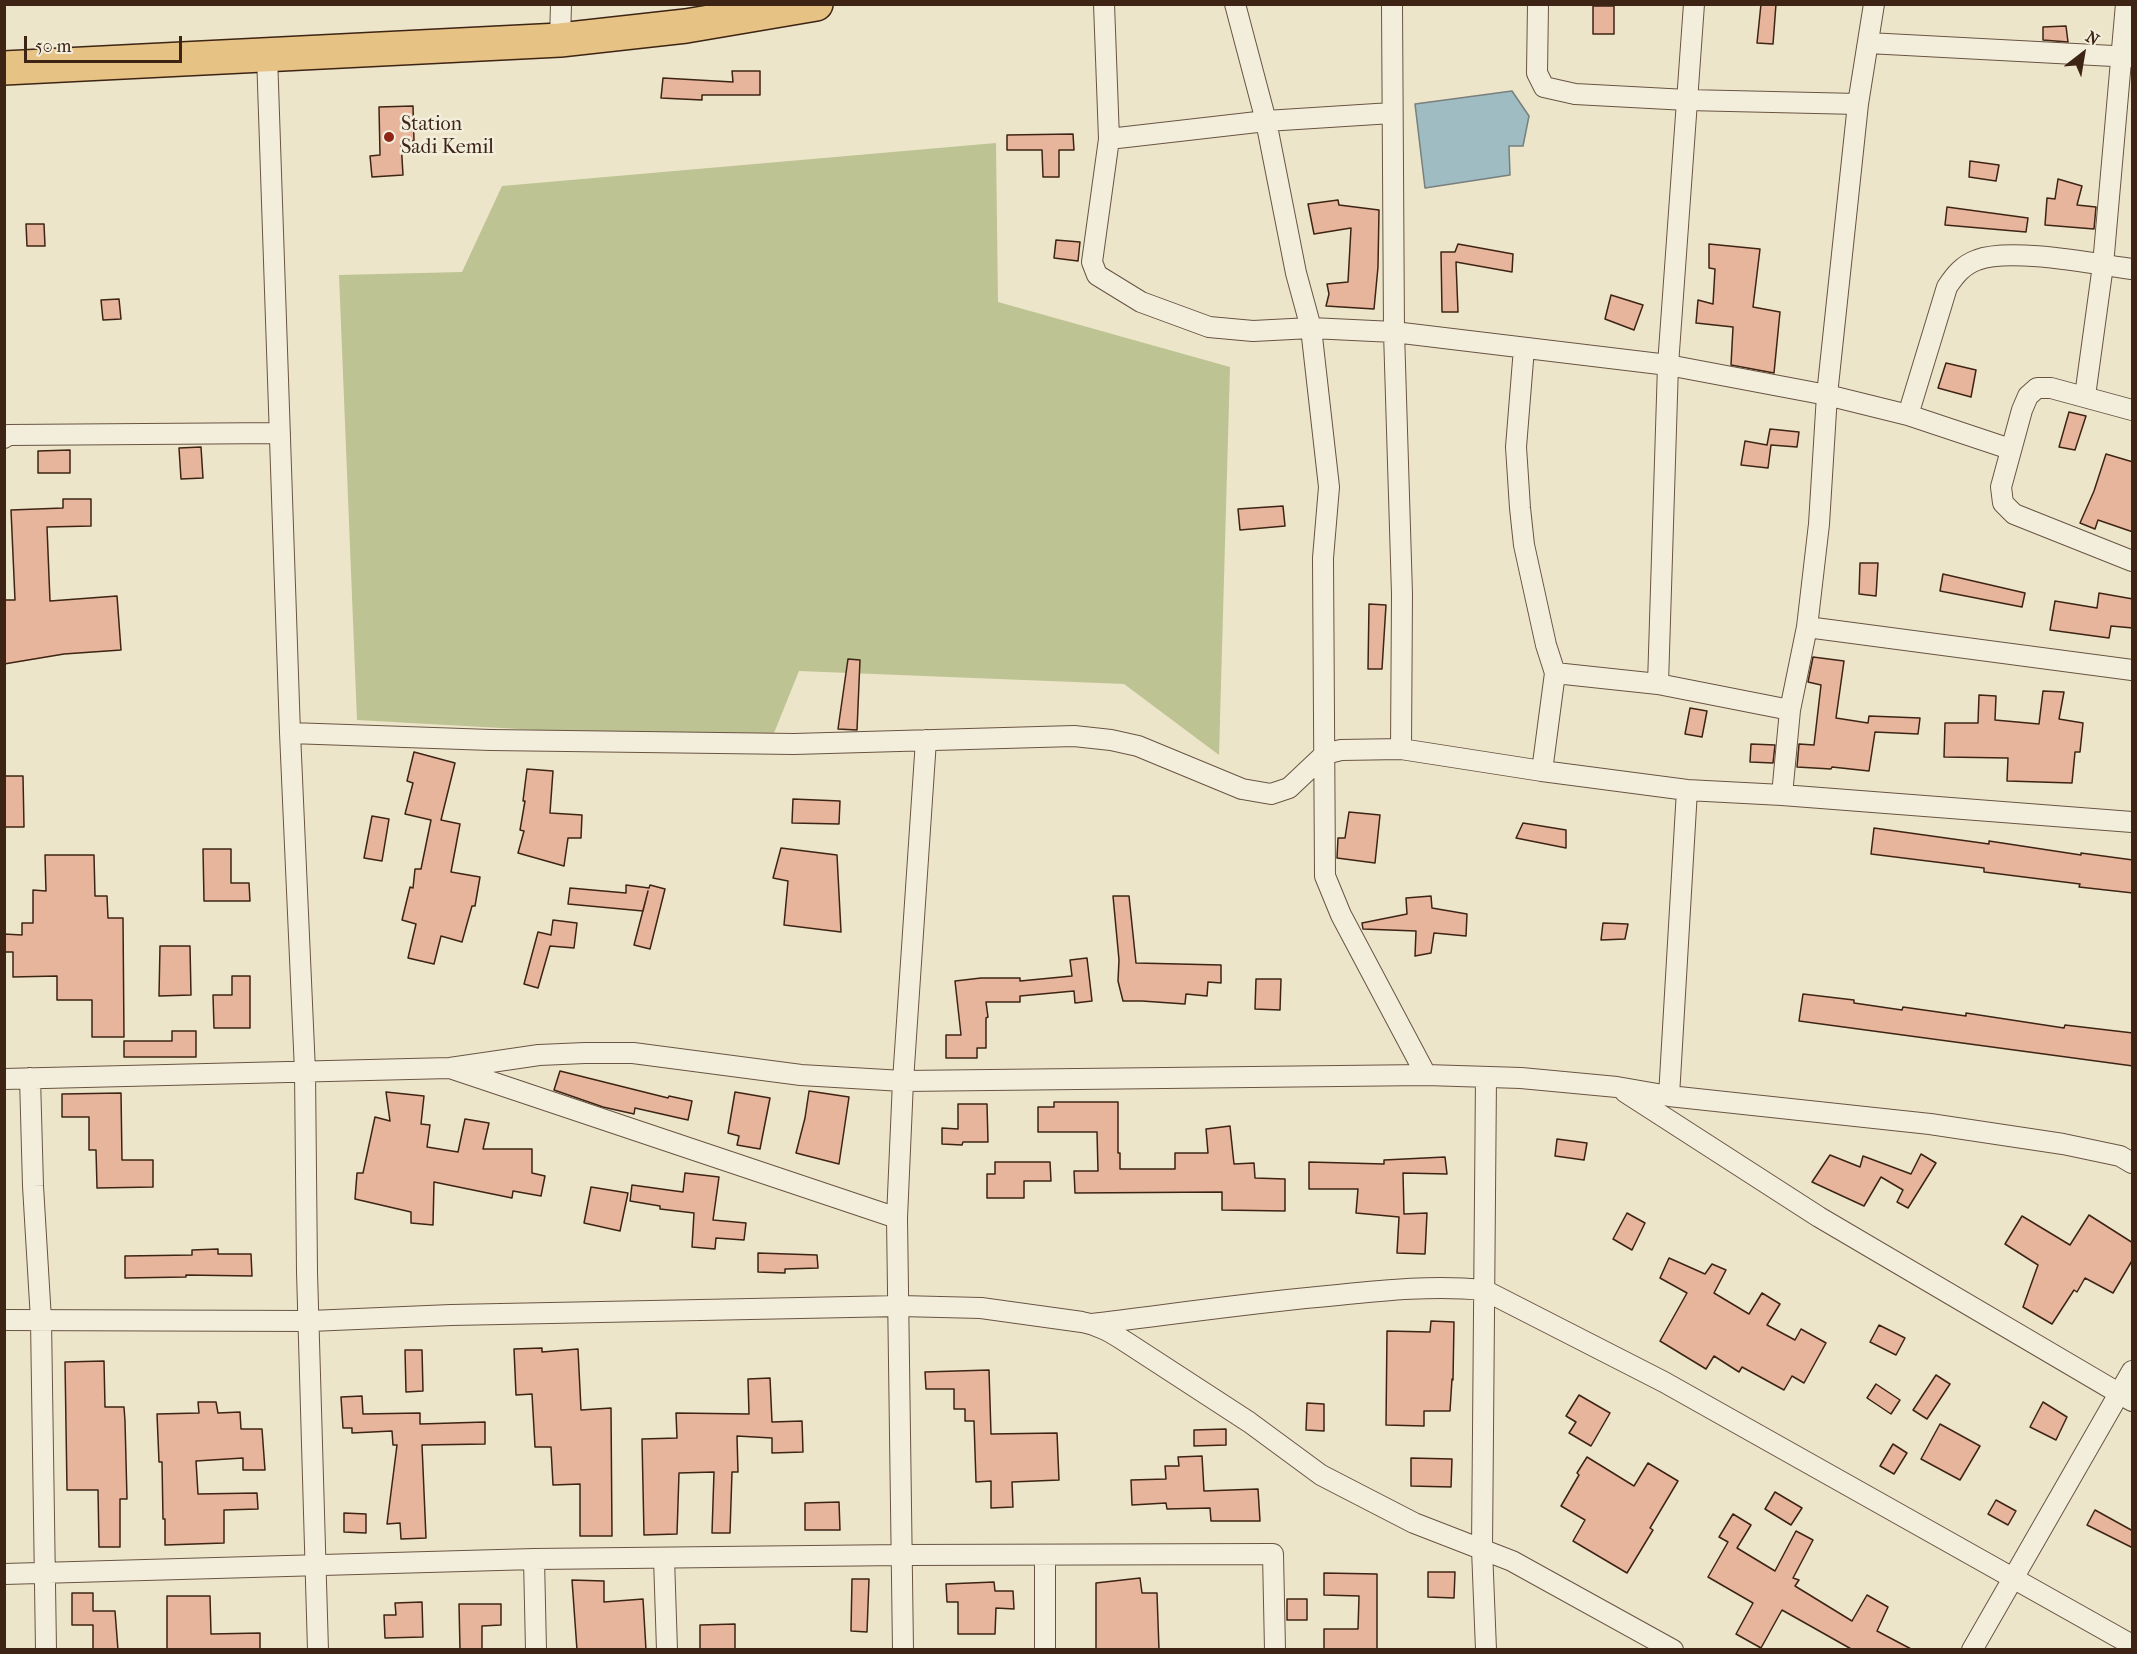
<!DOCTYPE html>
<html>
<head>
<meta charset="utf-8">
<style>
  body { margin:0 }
  #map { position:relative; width:2137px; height:1654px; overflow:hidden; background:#ede5c9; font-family:"IM FELL French Canon",serif }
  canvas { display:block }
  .frame { position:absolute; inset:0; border:6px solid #3d2415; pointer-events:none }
  .north { position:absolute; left:2053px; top:24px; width:60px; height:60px; -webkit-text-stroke:4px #f3eedc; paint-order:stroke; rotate:31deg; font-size:16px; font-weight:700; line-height:24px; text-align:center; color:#3d2415 }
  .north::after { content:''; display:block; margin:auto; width:21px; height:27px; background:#3d2415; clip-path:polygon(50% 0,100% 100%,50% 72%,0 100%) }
  .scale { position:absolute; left:24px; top:36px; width:158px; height:27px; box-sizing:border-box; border:3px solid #3d2415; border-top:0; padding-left:8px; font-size:18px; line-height:21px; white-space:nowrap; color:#3d2415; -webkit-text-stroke:4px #f3eedc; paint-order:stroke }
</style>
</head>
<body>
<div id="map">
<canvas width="2137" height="1654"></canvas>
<div class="frame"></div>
<div class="north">N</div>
<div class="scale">50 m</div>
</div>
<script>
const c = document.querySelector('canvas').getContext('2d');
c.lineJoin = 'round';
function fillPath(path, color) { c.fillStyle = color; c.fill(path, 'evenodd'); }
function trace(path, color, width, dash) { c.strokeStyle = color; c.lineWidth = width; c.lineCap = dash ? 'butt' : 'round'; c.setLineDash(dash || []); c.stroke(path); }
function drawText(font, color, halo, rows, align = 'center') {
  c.font = font + ' "IM FELL French Canon",serif'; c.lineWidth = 5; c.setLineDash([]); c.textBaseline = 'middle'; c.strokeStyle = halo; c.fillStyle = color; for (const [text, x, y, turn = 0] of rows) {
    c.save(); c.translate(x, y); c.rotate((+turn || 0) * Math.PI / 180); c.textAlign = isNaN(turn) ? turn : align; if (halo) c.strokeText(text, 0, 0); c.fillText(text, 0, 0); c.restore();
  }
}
fillPath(new Path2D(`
  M996 143 998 302 1230 367 1219 755 1124 684 799 671 770 743 357 720 339 275 462 272 502 186Z`), '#bec393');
const water = new Path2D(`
  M1512 91 1529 116 1523 146H1509L1510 175 1425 188 1415 104Z`);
fillPath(water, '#9fbcc2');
trace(water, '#787f7d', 1.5);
const building = new Path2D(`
  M1761 4H1776L1773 44 1757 43Z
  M1593 6H1614V34H1593Z
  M2066 26 2068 42 2043 40V27Z
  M732 71H760V95H702V100L661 98 663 78 733 82Z
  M413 106 414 141H401L403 175 372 177 370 156 380 155 379 107Z
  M1073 134 1074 150H1059V177H1043L1042 150H1007V135Z
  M1970 161 1999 165 1996 181 1969 177Z
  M2058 179 2082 186 2077 205 2096 207 2094 229 2045 225 2047 198 2055 199Z
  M1338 200 1339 205 1379 210 1378 267 1374 309 1326 306 1329 294 1327 284 1348 282 1351 228 1314 234 1308 204Z
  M1947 207 2028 218 2026 232 1945 225Z
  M26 224H44L45 246H27Z
  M1056 240 1080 242 1078 261 1054 258Z
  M1458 244 1513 254 1512 272 1456 262 1458 312H1442L1441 252H1455Z
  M1709 244 1760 249 1753 307 1780 312 1774 373 1731 365 1733 327 1696 323 1698 300 1713 304 1715 269 1709 268Z
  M1611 295 1643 305 1634 330 1605 319Z
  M119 299 121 319 103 320 101 300Z
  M1946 363 1976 370 1971 397 1938 388Z
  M2069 412 2086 416 2075 450 2059 447Z
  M1770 429 1799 432 1797 447 1771 445 1768 468 1741 465 1745 441 1767 445Z
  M201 447 203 478 181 479 179 448Z
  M70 450V473H38V451Z
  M2106 454 2133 462V532L2098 520 2095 529 2080 523 2094 491Z
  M63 499H91V526L47 527 50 601 117 596 121 650 64 654 4 664V600H15L11 510 63 508Z
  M1283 506 1285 526 1240 530 1238 509Z
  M1860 563H1878L1876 596 1859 594Z
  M1943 574 2025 593 2022 607 1940 591Z
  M2099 593 2133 599V628L2111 626 2109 638 2050 630 2055 601 2097 608Z
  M1369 604 1386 605 1382 669H1368Z
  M1813 657 1844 661 1836 718 1868 723 1869 716 1920 718 1918 734 1875 732 1869 771 1832 767 1831 769 1797 767 1799 744 1814 745 1821 685 1808 682Z
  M848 659 860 660 857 730 838 729Z
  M2043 691 2064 692 2059 719 2083 723 2080 752H2075L2072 783 2007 781 2008 758 1944 757 1945 723H1978L1979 695 1996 696 1995 720 2039 724Z
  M1690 708 1707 711 1702 737 1685 734Z
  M1751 744 1775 745 1773 763 1750 762Z
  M414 752 455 763 441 820 460 824 451 872 480 877 475 906H472L462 942 441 936 434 964 408 958 416 924 402 920 410 887 413 888 415 869H421L431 820 405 814 413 783 407 781Z
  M527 769 553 771 550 813 582 815 581 838H568L564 866 518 853 524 831 520 830 525 801H523Z
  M4 776H23L24 827H4Z
  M793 799 840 801 839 824 792 823Z
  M1349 812 1380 815 1375 863 1337 858 1338 838H1345Z
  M372 816 389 819 382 861 364 858Z
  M1523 823 1566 830V848L1516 838Z
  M1874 828 1989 844V841L2081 855V853L2133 860V893L2079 887 2080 884 1984 872V868L1871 854Z
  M781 848 837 855 841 932 784 925 788 881 773 878Z
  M203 849H231V883H249L250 901H204Z
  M45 855H94L95 896H107L108 918H123L124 1037H92V1000H57V976L13 977V952H4V934L22 935V923H33V890L46 891Z
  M626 885 649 888 650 885 665 889 650 949 634 945 648 891 643 911 568 904 570 888 626 893Z
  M1113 896H1129L1136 963 1221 965V983L1208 982 1207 996 1186 994 1185 1004 1142 1001H1123L1118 981 1119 960Z
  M1431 896 1432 908 1467 914 1466 936 1434 933 1431 953 1415 956 1416 931 1363 929 1362 923 1407 914 1406 898Z
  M553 920 577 923 574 948 550 946 538 988 524 984 538 932 551 935Z
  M1603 923 1628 924 1625 939 1601 940Z
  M160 946H190L191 995 159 996Z
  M1087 958 1092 1001 1075 1003 1074 991 1020 996V1002H986L988 1017 986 1018V1048H977V1058H946V1035H961L955 981 981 978H1020V981L1072 976 1070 960Z
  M232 976H250V1028H214L213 995H232Z
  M1256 979H1281L1280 1010 1255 1009Z
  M1803 994 1854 1000V1003L1902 1010 1903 1007 1966 1016V1013L2064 1028 2065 1025 2133 1033V1066L1799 1021Z
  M172 1031H196V1057H124V1041H172Z
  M560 1071 668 1098 669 1096 692 1101 688 1120 635 1108 634 1114 603 1107 554 1090Z
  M809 1091 849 1097 839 1164 796 1153 805 1118Z
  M386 1092 424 1096 421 1124 430 1125 427 1147 458 1152 465 1119 489 1123 483 1149H532V1173L545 1176 541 1196 513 1191 512 1198 434 1182 433 1225 411 1223V1212L355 1199 357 1173H363L375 1117 390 1121Z
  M735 1092 770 1098 760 1149 737 1145 739 1136 728 1133Z
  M121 1093 122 1160H153V1187L97 1188 96 1150H89V1117H62V1094Z
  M1054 1102H1118V1153H1120V1169H1175V1153H1208L1206 1129 1230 1126 1234 1164 1254 1163 1255 1178 1285 1179V1211L1222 1210V1192L1075 1193 1074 1171H1098L1097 1132H1038V1107H1054Z
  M958 1104H987L988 1142H963L962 1145 942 1144V1128L958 1129Z
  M1557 1139 1587 1143 1584 1160 1555 1156Z
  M1921 1154 1936 1163 1908 1208 1897 1202 1903 1190 1881 1177 1864 1206 1812 1182 1830 1155 1860 1167 1863 1156 1911 1174Z
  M1445 1157 1447 1174 1403 1173 1404 1214 1427 1213 1425 1254 1397 1253 1399 1217 1356 1213 1358 1189H1309V1162L1384 1164V1160Z
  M995 1162H1050L1051 1181H1024V1198H987V1174H995Z
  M685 1173 719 1177 713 1220 746 1223 744 1240 716 1238 715 1249 692 1247 694 1213 660 1209V1206L630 1201 632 1185 683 1192Z
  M591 1187 628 1193 620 1231 584 1223Z
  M1627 1213 1645 1223 1632 1250 1613 1239Z
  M2089 1215 2133 1243V1259L2113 1293 2085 1278 2077 1292 2074 1290 2052 1324 2023 1307 2038 1265 2005 1244 2022 1216 2070 1245Z
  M218 1249V1254H251L252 1276 186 1275V1277L125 1278V1256L192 1255V1250Z
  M758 1253 817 1255 818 1268 785 1269V1273L758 1272Z
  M1669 1258 1705 1274 1712 1264 1726 1270 1714 1293 1749 1314 1762 1293 1780 1304 1767 1325 1795 1340 1801 1329 1826 1343 1804 1383 1792 1376 1784 1390 1742 1367 1739 1372 1714 1356 1706 1369 1660 1341 1687 1293 1660 1278Z
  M1431 1321 1454 1322 1453 1380 1452 1379 1450 1411H1424V1426L1386 1425 1387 1331 1430 1332Z
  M1879 1325 1905 1338 1896 1355 1870 1342Z
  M542 1348V1352L578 1349 581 1410 611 1408 612 1536H580V1484L553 1485 551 1447H535L532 1394 516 1395 514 1349Z
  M405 1350H422L423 1391 406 1392Z
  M104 1361 105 1407H124L125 1421 127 1499H120V1547H99L98 1490H67L65 1362Z
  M989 1370 991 1434 1057 1433 1059 1480 1012 1482 1013 1507 991 1508V1481L976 1482 974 1421H965V1409H954V1389H926L925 1372Z
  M1936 1375 1950 1384 1927 1419 1913 1410Z
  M770 1378 772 1422 802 1421 803 1452 772 1453V1438L737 1436 738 1472H732L730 1533H712L714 1472 679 1473 677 1534 644 1535 642 1439 677 1438 676 1413 749 1414 748 1379Z
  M1876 1384 1900 1400 1891 1414 1867 1398Z
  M1579 1395 1610 1413 1591 1446 1569 1433 1576 1422 1566 1416Z
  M362 1396 363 1414 420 1413V1424L485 1422V1444L422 1445 426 1538 401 1539 400 1523 387 1524 397 1445H393L392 1431 352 1433V1428H343L341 1397Z
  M198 1402H216L218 1413 240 1412 241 1429H262L265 1470H243V1458L196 1461 198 1494 257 1493 258 1509 224 1510V1543L165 1545V1519H163L162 1462H159L157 1414 199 1413Z
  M2043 1402 2067 1417 2056 1440 2030 1427Z
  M1307 1403 1324 1404V1431L1306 1430Z
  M1940 1424 1980 1446 1960 1480 1921 1459Z
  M1226 1429V1445L1194 1446V1430Z
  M1893 1444 1907 1453 1894 1474 1880 1466Z
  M1202 1456 1204 1491 1258 1489 1260 1521H1211L1210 1508 1167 1509 1166 1503 1132 1505 1131 1480 1166 1479 1165 1466H1179L1178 1457Z
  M1587 1457 1634 1486 1648 1463 1678 1481 1650 1528 1653 1530 1627 1573 1573 1541 1585 1520 1561 1506 1579 1475 1577 1473Z
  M1411 1458 1452 1459 1451 1487 1411 1486Z
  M1775 1492 1802 1508 1791 1525 1765 1509Z
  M1996 1500 2016 1511 2008 1525 1988 1514Z
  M839 1502 840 1530H805V1503Z
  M2095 1510 2133 1531V1548L2087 1525Z
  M344 1513 366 1514V1533L344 1532Z
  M1733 1514 1751 1525 1737 1548 1775 1571 1796 1531 1813 1540 1793 1578 1799 1580 1795 1586 1852 1621 1867 1595 1888 1607 1877 1631 1913 1650H1853L1782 1610 1761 1648 1736 1634 1753 1603 1708 1577 1728 1542 1719 1537Z
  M1428 1572H1455L1454 1598 1428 1597Z
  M1324 1573 1377 1574V1650H1324V1629H1358L1359 1596 1324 1595Z
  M1140 1578 1142 1593H1157L1159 1650H1096V1583Z
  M852 1579H869L867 1632 851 1631Z
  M572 1580 604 1581V1602L643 1599 646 1650H577Z
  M994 1582 995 1591H1013L1014 1609 996 1608 995 1634H958V1602H947L946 1584Z
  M72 1593H93V1611H115L118 1650H93V1625H72Z
  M167 1596H210L211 1634 260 1633V1650L167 1649Z
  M1287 1599H1307V1620H1287Z
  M422 1602 423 1637 385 1638 384 1615H396L395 1603Z
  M459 1604H501V1625L482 1626V1650H460Z
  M735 1624V1650H700V1625Z`);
fillPath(building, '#e7b59b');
trace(building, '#3d2415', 1.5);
const street = new Path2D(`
  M1104 4 1109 139 1092 262 1097 275 1141 302 1209 327 1253 331 1311 328 1394 332 1668 365 1827 395 1908 415 2010 449
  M1235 4 1266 121 1296 273 1311 328 1329 487 1323 558 1325 876 1341 915 1426 1075
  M1392 4 1394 332 1402 594 1401 749
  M1538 4 1537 73 1544 87 1575 94 1687 100 1858 104
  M560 40 561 4
  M1868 43 2132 57
  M267 55 290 733 305 1071 307 1272 318 1650
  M1109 139 1266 121 1392 113
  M1524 348 1516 447 1520 508 1524 545 1546 645 1555 673 1542 771
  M2085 396 2103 265 2126 4
  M2132 410 2051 388H2037L2028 396 2022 410 2001 487 2003 503 2014 514 2132 561
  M1908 415 1947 287C1955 275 1963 265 1977 260 2010 247 2095 264 2132 269
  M4 438 8 435 280 433
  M1807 627 2132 670
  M1555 673 1658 684 1790 710
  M1658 684 1668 365 1694 4
  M290 733 491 740 794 744 1074 736 1111 740 1138 746 1242 789 1271 794 1289 788 1325 754 1341 750 1401 749 1542 771 1687 790 1782 795 2132 822
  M1782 795 1790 710 1807 627 1819 524 1827 395 1858 104 1874 4
  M453 1069 897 1218
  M1486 1077 1482 1549 1486 1650
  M30 1078 33 1186 41 1320 46 1650
  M4 1079 450 1068 539 1055 585 1053H633L801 1075 903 1081 1426 1075 1521 1078 1617 1087 1669 1096 1930 1124 2063 1144 2120 1156 2132 1163
  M1625 1092 1819 1217 2132 1401
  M1669 1096 1687 790
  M4 1320 310 1321 451 1315 900 1306 981 1308 1082 1322C1099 1325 1112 1333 1126 1342L1249 1422 1321 1475 1414 1523 1512 1561 1673 1650
  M1092 1324C1174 1314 1256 1302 1338 1295 1386 1290 1435 1285 1484 1290L1664 1382 2132 1645
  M664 1558 667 1650
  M534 1559 536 1650
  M4 1574 534 1559 903 1555 1273 1554 1275 1650
  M903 1650 897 1218 903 1081 926 740
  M1045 1650V1555
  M1972 1650 2132 1371`);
const highway = new Path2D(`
  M4 68 560 40 686 26 816 4`);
trace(street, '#695442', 22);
trace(highway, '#3d2415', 36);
trace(street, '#f3eedc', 20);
trace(highway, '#e6c284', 33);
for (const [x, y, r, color] of [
  [389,137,6,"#8f2418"]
]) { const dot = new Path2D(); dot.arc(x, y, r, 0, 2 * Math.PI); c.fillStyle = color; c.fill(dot); trace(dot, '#f3eedc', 2); }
drawText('20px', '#3d2415', '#f3eedc', [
  ["Station",401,125],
  ["Sadi Kemil",401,148]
], 'left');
</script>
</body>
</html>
